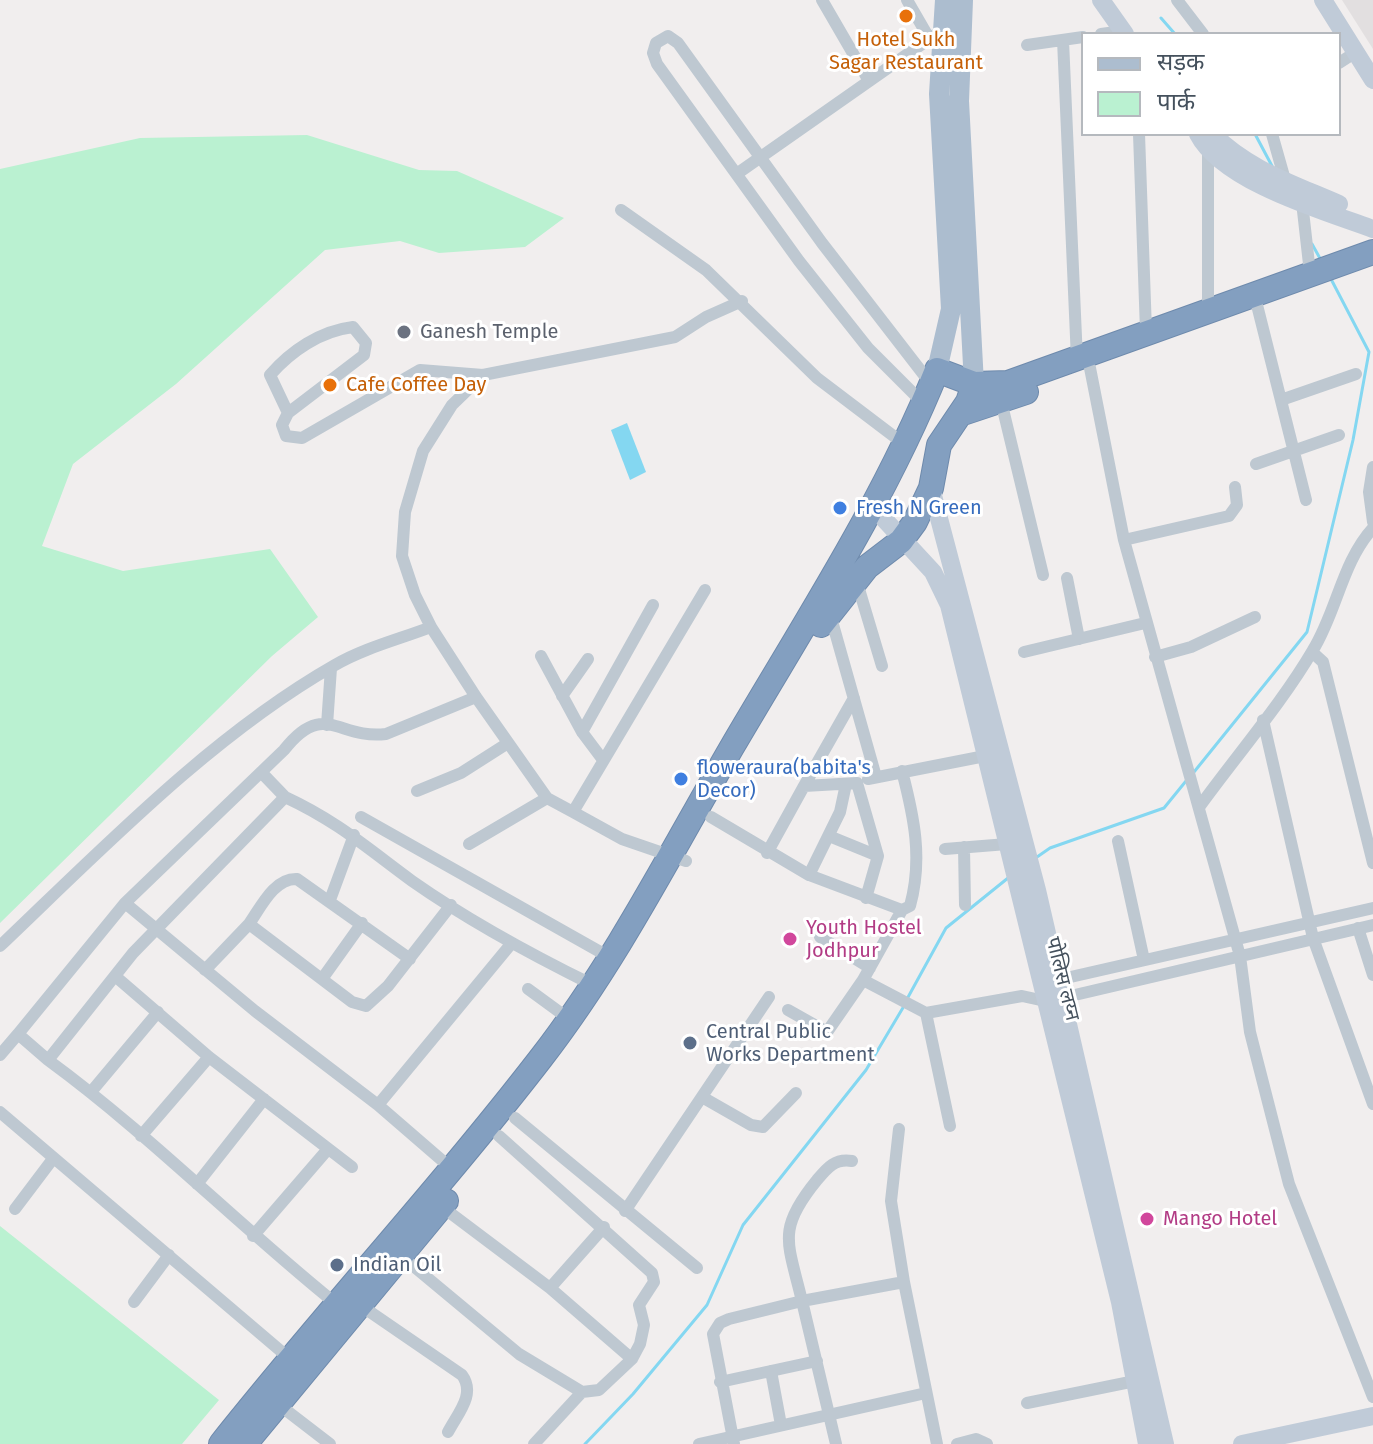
<!DOCTYPE html>
<html>
<head>
<meta charset="utf-8">
<style>
  body { margin:0 }
  #map { position:relative; width:1373px; height:1444px; overflow:hidden; background:#f1eeee; font-family:"Fira Sans","Noto Sans Devanagari",sans-serif }
  canvas { display:block }
  .legend { position:absolute; left:1081px; top:32px; width:260px; height:104px; box-sizing:border-box; background:#fff; border:2px solid #b5b9be; margin:0; padding:10px 14px; list-style:none; font-size:24px; color:#45515d }
  .legend li { display:flex; align-items:center; gap:16px; height:40px }
  .legend b { width:40px; border:2px solid #b5b9be }
</style>
</head>
<body>
<div id="map">
<canvas width="1373" height="1444"></canvas>
<ul class="legend">
<li><b style="height:10px;background:#acbdcf"></b>सड़क</li>
<li><b style="height:22px;background:#baf1d1"></b>पार्क</li>
</ul>
</div>
<script>
const c = document.querySelector('canvas').getContext('2d');
c.lineJoin = 'round';
function fillPath(path, color) { c.fillStyle = color; c.fill(path, 'evenodd'); }
function trace(path, color, width, dash) { c.strokeStyle = color; c.lineWidth = width; c.lineCap = dash ? 'butt' : 'round'; c.setLineDash(dash || []); c.stroke(path); }
function drawText(font, color, halo, rows, align = 'center') {
  c.font = font + ' "Fira Sans","Noto Sans Devanagari",sans-serif'; c.lineWidth = 6; c.setLineDash([]); c.textBaseline = 'middle'; c.strokeStyle = halo; c.fillStyle = color; for (const [text, x, y, turn = 0] of rows) {
    c.save(); c.translate(x, y); c.rotate((+turn || 0) * Math.PI / 180); c.textAlign = isNaN(turn) ? turn : align; if (halo) c.strokeText(text, 0, 0); c.fillText(text, 0, 0); c.restore();
  }
}
fillPath(new Path2D(`
  M1342 0H1373V49Z`), '#e2dfe0');
fillPath(new Path2D(`
  M307 135 419 170 457 171 564 218 525 247 439 253 400 241 325 250 176 384 73 464 42 546 123 571 270 549 318 617 272 656 0 923V169L140 138Z
  M0 1226 219 1400 182 1444H0Z`), '#baf1d1');
fillPath(new Path2D(`
  M627 423 646 472 630 480 611 430Z`), '#84d7f1');
trace(new Path2D(`
  M1161 18 1175 34
  M1255 134 1272 166
  M1312 244 1322 262
  M1194 772 1307 632 1353 440 1369 352 1331 279
  M1037 857 1050 848 1164 808 1186 781
  M907 999 946 928 1008 878
  M585 1444 633 1394 707 1305 743 1225 866 1070 904 1006`), '#84d7f1', 3);
const highway = new Path2D(`
  M960 414 1026 392
  M821 625 867 567 901 541 915 522 931 488 939 445 968 402 974 384
  M221 1444C325 1313 439 1190 541 1058 616 961 671 852 732 747 804 624 884 502 937 370L974 384 1008 383 1373 252
  M245 1444 446 1201`);
trace(highway, '#6e8aac', 26);
trace(new Path2D(`
  M822 0 869 81
  M907 0 929 38
  M1177 0 1203 34
  M1101 34 1123 31
  M1063 40 1077 360
  M1027 45 1083 37
  M1339 63 1356 52
  M1139 134 1146 331
  M1272 134 1285 180
  M738 173 942 30
  M1302 202 1310 273
  M621 210 706 270 817 378 904 444
  M1257 305 1306 500
  M1208 310V149
  M1090 368 1124 540 1240 956 1250 1032 1289 1184 1373 1397
  M483 375 675 337 706 317 742 301
  M1281 400 1356 374
  M1001 401 1043 575
  M923 403 868 348 799 261 657 64 653 53 656 43 668 36 678 43 822 243 931 384
  M288 413 270 375C291 351 320 331 353 327L366 343 364 355 288 413 282 425 286 436 302 438 420 370 483 375 452 405 423 451 405 512 402 556 415 595 431 627 476 697 547 798 573 812 705 590
  M1256 464 1339 435
  M1373 467 1369 492 1373 522
  M1124 540 1229 516 1237 505 1235 487
  M1067 578 1079 639
  M856 579 882 666
  M830 614 876 777
  M1024 652 1145 623
  M1312 652 1323 662 1373 863
  M541 656 582 732 603 760
  M1155 657 1191 647 1255 617
  M562 696 588 659
  M1263 720 1313 938 1373 1104
  M327 725 331 668
  M582 732 653 605
  M902 771C914 817 923 859 910 906L902 910
  M261 772 285 797
  M868 779 985 756
  M804 786 854 698
  M417 791 461 773 508 743
  M1200 806C1237 755 1282 703 1313 650 1337 611 1342 562 1373 528
  M573 812 622 839 686 861
  M361 817 611 958
  M711 817 809 875 902 910 863 980 926 1013 1022 996 1045 1001 1062 998 1373 925
  M829 836 878 856
  M1118 841 1144 960
  M469 844 547 798
  M964 847 965 905
  M945 849 1007 844
  M767 853 804 786 857 783 878 856 866 898
  M809 875 840 812 846 784
  M330 900 354 835
  M125 903 255 1011 378 1105
  M249 924C261 907 274 878 297 879L410 959
  M1358 928 1373 975
  M820 937 870 968
  M0 946C102 849 212 735 335 665 364 648 400 639 431 627
  M205 970 249 924 352 1002 366 1006 388 986 451 905
  M115 976 209 1057 352 1167
  M322 979 362 923
  M1053 981 1373 908
  M528 989 569 1019
  M788 1010 827 1032 863 980
  M926 1013 950 1126
  M0 1055 18 1034
  M48 1060 18 1034 125 903 284 750C324 699 338 740 386 734L476 697
  M91 1092 158 1012
  M702 1097 751 1125 763 1127 796 1093
  M0 1112 289 1358
  M515 1118 697 1268
  M899 1129 891 1201 904 1282
  M141 1136 209 1057
  M499 1136 652 1273 654 1282 639 1305 644 1325 640 1344 632 1359 550 1288 604 1227
  M452 1169 378 1105 511 944
  M197 1184 264 1099
  M441 1206 550 1288
  M15 1209 52 1160
  M625 1211 769 997
  M253 1236 328 1149
  M400 1255 519 1354 582 1392 599 1390 632 1359
  M134 1302 169 1255
  M335 1303C237 1224 149 1134 48 1060L133 953 285 797C337 821 367 848 412 881 469 921 530 954 593 985
  M360 1305 462 1375C476 1394 458 1413 448 1432
  M771 1371 781 1425
  M720 1382 817 1361
  M1027 1403 1135 1381
  M278 1404 330 1444
  M534 1444 582 1392
  M699 1444 926 1393
  M734 1444 713 1334 720 1323 729 1319 802 1301C788 1242 776 1230 817 1180 827 1168 835 1158 852 1161
  M836 1444 802 1301 904 1282 937 1444
  M957 1444 976 1439 987 1444`), '#bec8d1', 12);
trace(new Path2D(`
  M1101 0 1125 34
  M1323 0 1373 80
  M1198 134C1223 182 1324 211 1373 229
  M1213 134C1246 169 1296 185 1339 204
  M931 488 1037 890 1165 1444
  M872 506 933 572 949 605 1120 1302 1147 1444
  M1242 1444 1373 1416`), '#c0cbd8', 18);
trace(new Path2D(`
  M963 0 959 101 974 384
  M937 370 951 309 939 94 945 0`), '#acbdcf', 20);
trace(highway, '#839fc0', 24);
for (const [x, y, r, color] of [
  [906,16,8,"#e8710a"],
  [404,332,8,"#6b7280"],
  [330,385,8,"#e8710a"],
  [840,508,8,"#3f7fe0"],
  [681,779,8,"#3f7fe0"],
  [790,939,8,"#d1479c"],
  [690,1043,8,"#5c6f8a"],
  [1147,1219,8,"#d1479c"],
  [337,1265,8,"#5c6f8a"]
]) { const dot = new Path2D(); dot.arc(x, y, r, 0, 2 * Math.PI); c.fillStyle = color; c.fill(dot); trace(dot, '#fff', 3); }
drawText('20px', '#c56008', '#fff', [
  ["Hotel Sukh",906,40],
  ["Sagar Restaurant",906,63],
  ["Cafe Coffee Day",346,385,"left"]
]);
drawText('20px', '#5b616d', '#fff', [
  ["Ganesh Temple",420,332]
], 'left');
drawText('20px', '#366cbe', '#fff', [
  ["Fresh N Green",856,508],
  ["floweraura(babita's",697,768],
  ["Decor)",697,791]
], 'left');
drawText('20px', '#b23c85', '#fff', [
  ["Youth Hostel",806,928],
  ["Jodhpur",806,951],
  ["Mango Hotel",1163,1219]
], 'left');
drawText('20px', '#45515d', '#fff', [
  ["पोलिस लय्न",1062,979,76]
]);
drawText('20px', '#4e5e75', '#fff', [
  ["Central Public",706,1032],
  ["Works Department",706,1055],
  ["Indian Oil",353,1265]
], 'left');
</script>
</body>
</html>
